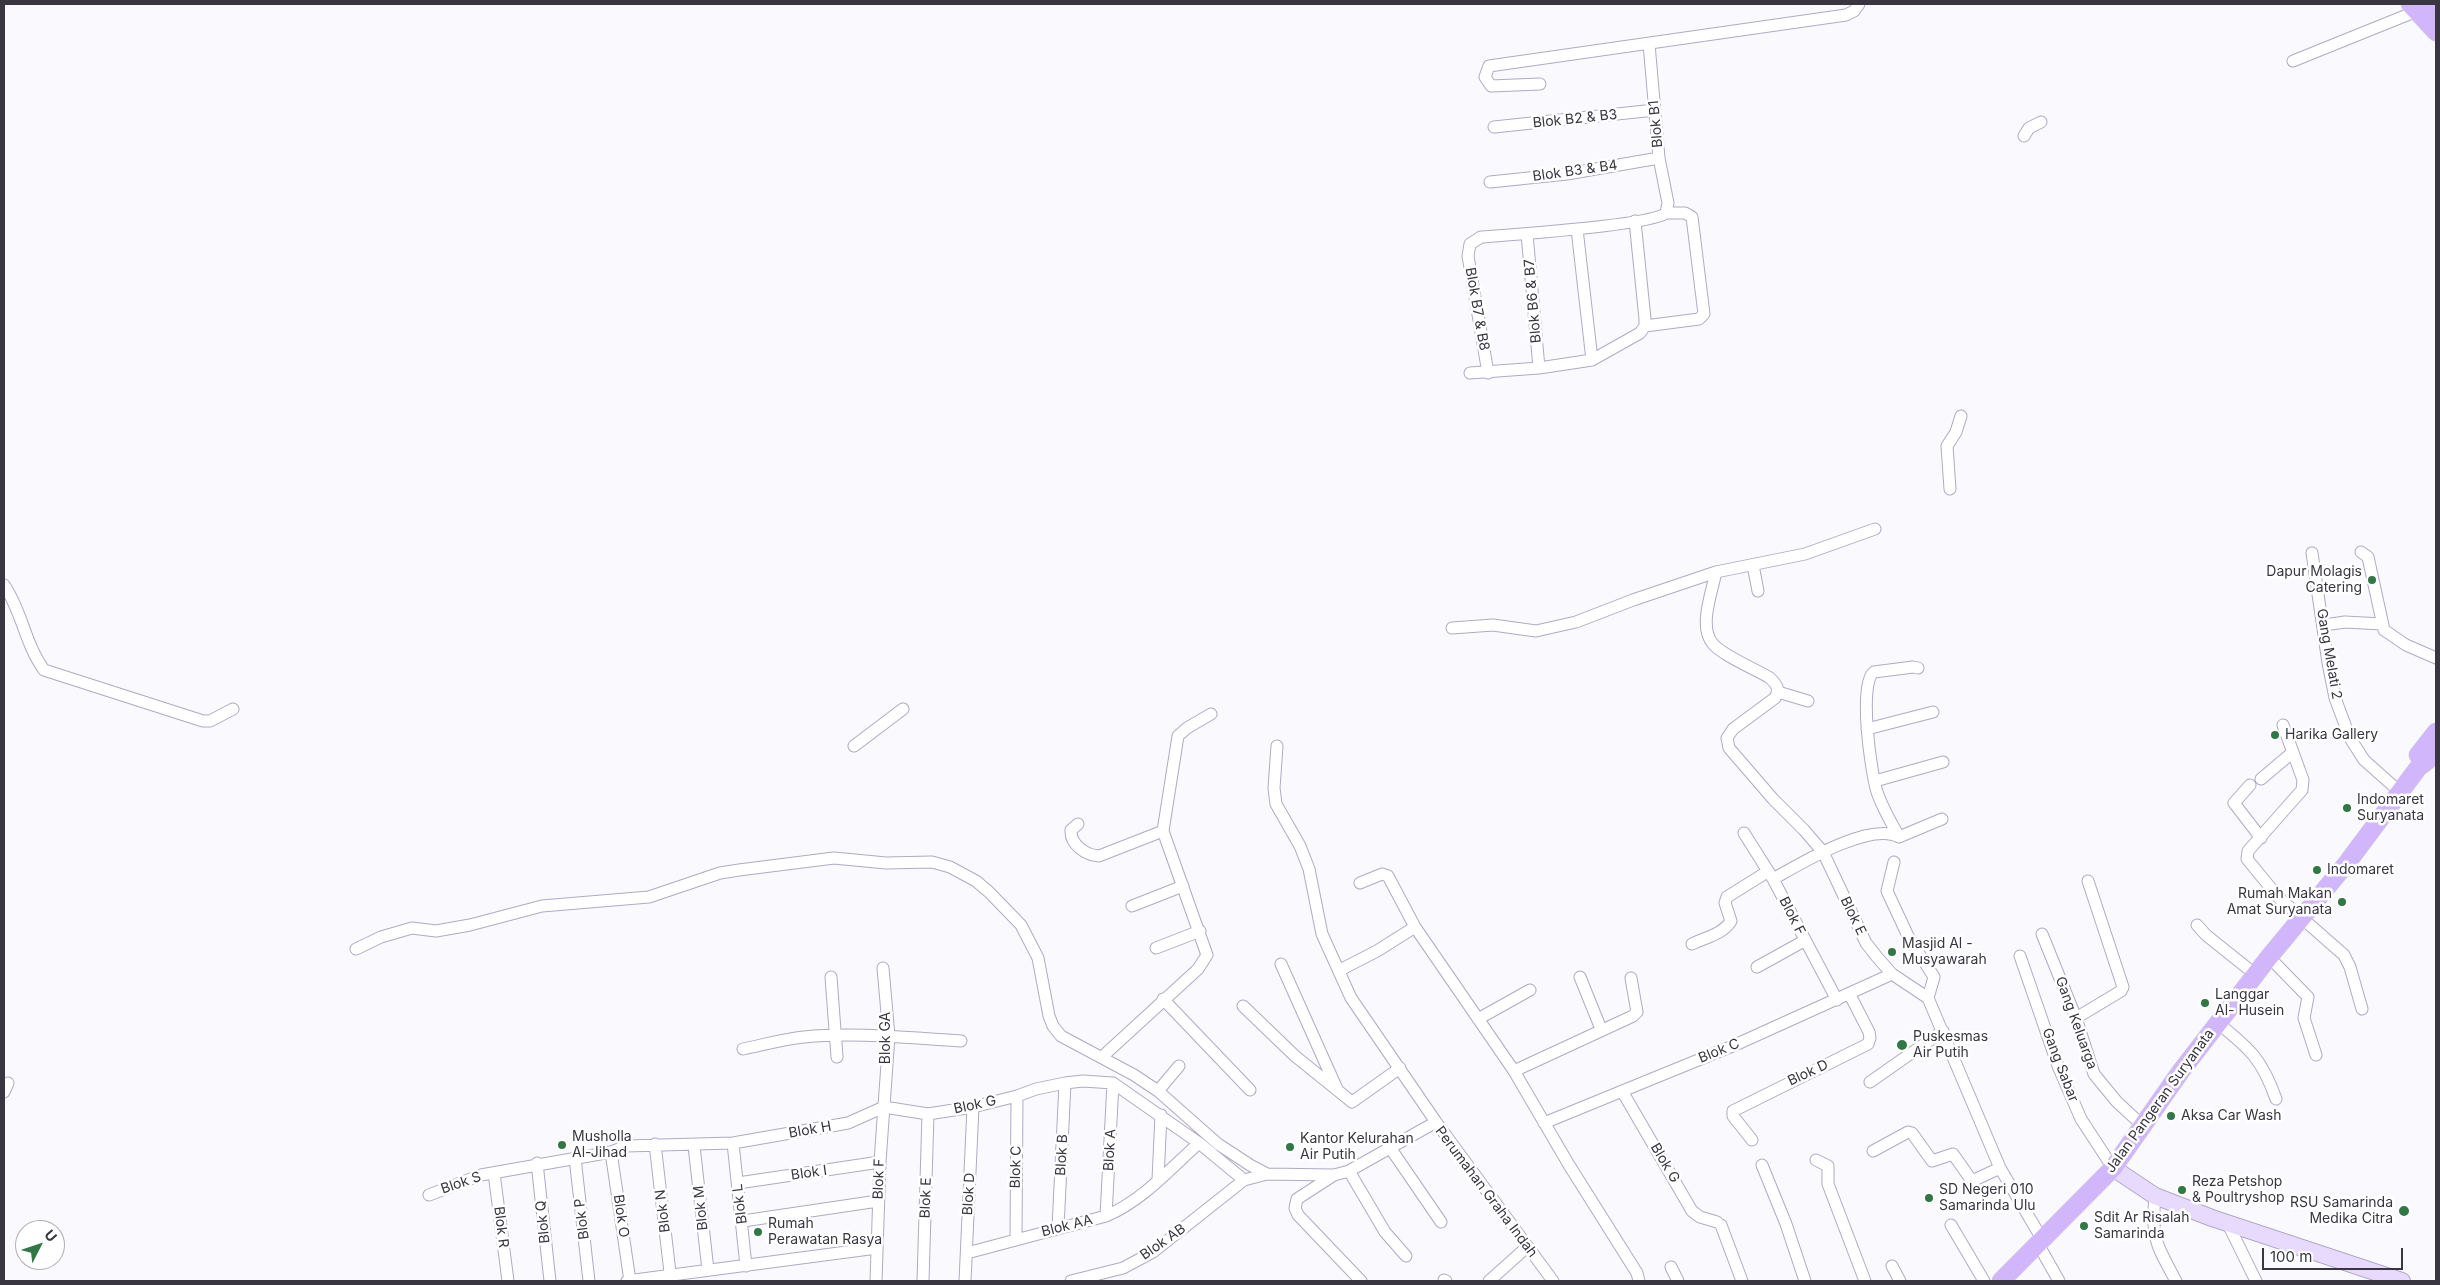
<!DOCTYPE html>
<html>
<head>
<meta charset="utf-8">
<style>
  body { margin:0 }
  #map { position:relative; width:2440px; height:1285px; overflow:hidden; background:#faf9fe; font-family:Inter,sans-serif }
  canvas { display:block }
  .frame { position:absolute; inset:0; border:5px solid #393641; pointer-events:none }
  .north { position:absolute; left:15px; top:1220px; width:50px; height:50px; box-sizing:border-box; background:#fff; border:1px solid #b0afb3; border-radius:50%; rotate:49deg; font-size:14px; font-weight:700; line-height:20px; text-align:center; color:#393641 }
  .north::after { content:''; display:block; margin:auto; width:18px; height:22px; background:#307844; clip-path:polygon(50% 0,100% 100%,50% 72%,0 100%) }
  .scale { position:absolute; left:2262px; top:1248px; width:141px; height:22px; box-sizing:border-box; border:2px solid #393641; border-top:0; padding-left:6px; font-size:15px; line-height:18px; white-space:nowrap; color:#393641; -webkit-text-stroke:4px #fff; paint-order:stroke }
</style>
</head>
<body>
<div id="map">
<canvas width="2440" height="1285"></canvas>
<div class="frame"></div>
<div class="north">U</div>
<div class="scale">100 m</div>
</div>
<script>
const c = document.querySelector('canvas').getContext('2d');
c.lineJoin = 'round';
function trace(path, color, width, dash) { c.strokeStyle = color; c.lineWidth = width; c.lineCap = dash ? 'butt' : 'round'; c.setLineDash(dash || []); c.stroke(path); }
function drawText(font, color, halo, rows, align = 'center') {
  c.font = font + ' Inter,sans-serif'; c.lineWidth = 5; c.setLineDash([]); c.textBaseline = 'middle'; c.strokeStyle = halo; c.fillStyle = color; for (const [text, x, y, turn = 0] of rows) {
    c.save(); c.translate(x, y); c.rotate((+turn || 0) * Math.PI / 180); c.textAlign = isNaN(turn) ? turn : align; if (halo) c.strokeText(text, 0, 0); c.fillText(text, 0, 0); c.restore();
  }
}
const street = new Path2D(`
  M2293 61 2417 11
  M1540 84 1491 86 1485 77 1489 66 1846 15 1854 11 1859 4
  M1494 127 1655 110
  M2024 136 2029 128 2041 122
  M1490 182 1567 174 1659 158
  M1577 229 1592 360
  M1527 234 1539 368
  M1645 326 1699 319 1704 314 1692 217 1685 213H1666
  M1470 373 1539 368 1592 360 1640 333 1645 326V319L1635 221
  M1488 373 1468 256 1470 244 1481 237C1508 235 1653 225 1666 213L1668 203 1659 158 1649 44
  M1950 489 1947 446 1956 432 1961 416
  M2361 552 2368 557 2384 630 2406 645 2436 658
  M2312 553 2328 663 2335 698 2350 738 2364 760 2400 792
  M1753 565 1758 591
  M1716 572C1712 592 1698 627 1713 644 1722 655 1757 670 1770 678 1777 685 1780 689 1775 698L1733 729 1727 738 1729 748 1773 799 1804 830 1823 852 1866 943 1877 957 1892 974 1928 998 2000 1168 2042 1239
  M4 585C22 611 25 644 44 670L203 721H210L233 709
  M2324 625 2345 622 2382 624
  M1452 628 1493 625 1536 631 1576 622 1633 600 1716 572 1805 554 1875 529
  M1778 692 1808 701
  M2283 725 2303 780 2302 790 2248 851 2247 859 2279 898 2344 955 2350 967 2362 1009
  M1867 729 1933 712
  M854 746 903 709
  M1277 746 1274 788 1276 804 1300 846 1309 869 1322 934 1351 998 1436 1122
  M2261 779 2293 752
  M1875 781 1943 762
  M2250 785 2234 803 2261 838
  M1078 824 1071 830C1070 845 1086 855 1099 856L1163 831 1207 955 1198 969 1102 1057
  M1163 831 1178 736 1187 728 1211 714
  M1744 833 1773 879 1837 1000
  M1899 837C1891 822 1882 807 1877 792 1871 773 1858 683 1874 672L1913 667 1918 668
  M1899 837 1942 819
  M1894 862 1887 891 1908 936 1934 977 1928 998
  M1773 879C1800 864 1870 821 1899 837
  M1360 883 1382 874 1388 876 1415 927 1514 1071 1569 1165 1637 1273 1639 1281
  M1132 906 1183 886
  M2197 925 2206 935 2256 975
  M2042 934 2076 1018 2094 1074 2117 1102 2142 1125
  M1692 944C1706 937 1722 935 1731 921L1725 903 1727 897 1767 872
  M1156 948 1200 931
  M356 949 381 937 412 928 436 931 470 925 542 906 649 897 720 873 739 870 834 858 886 863 932 862 950 867 976 881 989 892 1021 925 1038 958 1049 1016 1053 1026 1061 1036 1134 1075 1158 1091 1218 1144 1250 1165 1267 1174
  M2020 956 2058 1066 2081 1119 2113 1168
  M2269 957 2308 997 2304 1018 2316 1055
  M1281 964 1337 1089
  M1757 967 1804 941
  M1340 970 1377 951 1415 927
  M831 977 837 1057
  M1580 977 1601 1029
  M1163 999 1250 1090
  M1243 1006 1295 1056 1352 1102 1400 1068
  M2076 1018 2121 991 2123 987 2088 881
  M1478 1019 1530 990
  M2218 1023C2250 1049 2262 1059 2276 1099
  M743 1049C763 1045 783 1039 804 1037 856 1032 909 1038 961 1041
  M1514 1071 1633 1016 1637 1012 1631 978
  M1870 1082 1943 1031
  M1158 1091 1179 1066
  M1622 1091 1692 1211 1700 1217 1717 1222
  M4 1092 8 1083
  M884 1107 928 1114 973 1107 1017 1096 1036 1089 1065 1083 1083 1081 1113 1083 1199 1143 1244 1180 1267 1174 1334 1175 1349 1171 1436 1122 1553 1281
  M1544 1123 1735 1045 1892 974
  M1752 1140 1733 1116V1111L1868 1044 1870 1038 1869 1032 1850 995
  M733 1143 746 1266
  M655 1144 671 1281
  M694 1146 708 1270
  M1391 1149 1441 1222
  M1873 1151 1908 1132 1912 1133 1932 1161 1953 1154 1972 1181 2000 1168
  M611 1152 630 1281
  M575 1158 589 1281
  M1816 1160 1828 1166V1184L1865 1281
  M537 1163 550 1281
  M1762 1165 1786 1224 1805 1281
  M1349 1171 1385 1232 1406 1256
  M494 1173 508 1281
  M1334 1175 1297 1199 1295 1208 1298 1215 1361 1281
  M1158 1179 1161 1115
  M738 1183 880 1162
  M429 1195 481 1175 611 1152 626 1146 733 1143 848 1123 884 1107
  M2155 1196C2151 1239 2156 1244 2176 1281
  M1106 1216 1113 1083
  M743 1221 878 1201
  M2228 1224 2256 1281
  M1721 1225 1742 1281
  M1951 1225 1984 1281
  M1058 1228 1065 1083
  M1016 1238 1017 1096
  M2038 1244 2059 1281
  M967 1253 1106 1216C1142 1201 1170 1169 1199 1143
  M1892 1266 1900 1281
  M1671 1267 1678 1281
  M1444 1280 1446 1281
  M627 1281 877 1248
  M876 1281 880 1162 889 1036 883 968
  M923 1281 928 1114
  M965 1281 973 1107
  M1071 1281 1123 1268 1153 1252 1244 1180
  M1489 1281 1527 1247`);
const secondary = new Path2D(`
  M2113 1168 2155 1196 2212 1218 2402 1281`);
const primary = new Path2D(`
  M2410 4 2436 32
  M2430 4 2436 11
  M2418 755 2436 732
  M2001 1281 2113 1168 2181 1071 2269 957 2347 863 2418 768 2427 761 2436 749`);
trace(street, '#b2a9c4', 13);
trace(secondary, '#b2a9c4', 18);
trace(primary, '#d7d7d9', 19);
trace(street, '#fff', 11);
trace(secondary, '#e8dafd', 16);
trace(primary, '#d1b6fb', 18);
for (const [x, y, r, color] of [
  [2372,580,5,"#307844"],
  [2275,735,5,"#307844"],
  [2347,808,5,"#307844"],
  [2317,870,5,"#307844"],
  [2342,902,5,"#307844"],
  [1892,952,5,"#307844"],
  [2205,1003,5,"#307844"],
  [1902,1045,6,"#307844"],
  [2171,1116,5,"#307844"],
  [562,1145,5,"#307844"],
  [1290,1147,5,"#307844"],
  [2182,1190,5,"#307844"],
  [1929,1198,5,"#307844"],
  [2404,1211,6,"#307844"],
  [2084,1226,5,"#307844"],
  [758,1232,5,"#307844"]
]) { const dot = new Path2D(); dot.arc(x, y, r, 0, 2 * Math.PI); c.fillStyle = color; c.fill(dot); trace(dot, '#fff', 2); }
drawText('14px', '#393641', '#fff', [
  ["Blok B2 & B3",1575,119,-6],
  ["Blok B1",1656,124,-95],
  ["Blok B3 & B4",1575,171,-8],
  ["Blok B6 & B7",1533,301,-95],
  ["Blok B7 & B8",1477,309,80],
  ["Gang Melati 2",2329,654,80],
  ["Blok F",1792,916,63],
  ["Blok E",1853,916,64],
  ["Gang Keluarga",2076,1023,70],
  ["Blok GA",886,1038,-90],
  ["Blok C",1719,1051,-22],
  ["Gang Sabar",2060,1065,69],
  ["Blok D",1808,1073,-25],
  ["Jalan Pangeran Suryanata",2160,1101,-54],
  ["Blok G",975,1105,-12],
  ["Blok H",810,1130,-10],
  ["Blok A",1110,1150,-87],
  ["Blok B",1062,1155,-87],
  ["Blok G",1665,1163,59],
  ["Blok C",1016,1167,-89],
  ["Blok I",809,1173,-8],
  ["Blok F",879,1179,-88],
  ["Blok S",461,1183,-19],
  ["Perumahan Graha Indah",1486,1192,53],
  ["Blok D",969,1194,-87],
  ["Blok E",926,1198,-88],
  ["Blok L",740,1204,-97],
  ["Blok M",701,1208,-96],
  ["Blok N",663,1211,-97],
  ["Blok O",621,1216,82],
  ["Blok P",582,1219,-97],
  ["Blok Q",543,1222,-96],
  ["Blok AA",1067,1226,-14],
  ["Blok R",501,1227,83],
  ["Blok AB",1163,1242,-35]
]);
drawText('14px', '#393641', '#fff', [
  ["Dapur Molagis",2362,572,"right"],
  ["Catering",2362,588,"right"],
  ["Harika Gallery",2285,735],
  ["Indomaret",2357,800],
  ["Suryanata",2357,816],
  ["Indomaret",2327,870],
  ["Rumah Makan",2332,894,"right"],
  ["Amat Suryanata",2332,910,"right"],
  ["Masjid Al -",1902,944],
  ["Musyawarah",1902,960],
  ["Langgar",2215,995],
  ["Al- Husein",2215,1011],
  ["Puskesmas",1913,1037],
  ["Air Putih",1913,1053],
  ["Aksa Car Wash",2181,1116],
  ["Musholla",572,1137],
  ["Al-Jihad",572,1153],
  ["Kantor Kelurahan",1300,1139],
  ["Air Putih",1300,1155],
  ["Reza Petshop",2192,1182],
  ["& Poultryshop",2192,1198],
  ["SD Negeri 010",1939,1190],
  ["Samarinda Ulu",1939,1206],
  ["RSU Samarinda",2393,1203,"right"],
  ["Medika Citra",2393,1219,"right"],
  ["Sdit Ar Risalah",2094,1218],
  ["Samarinda",2094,1234],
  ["Rumah",768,1224],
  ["Perawatan Rasya",768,1240]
], 'left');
</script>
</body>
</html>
